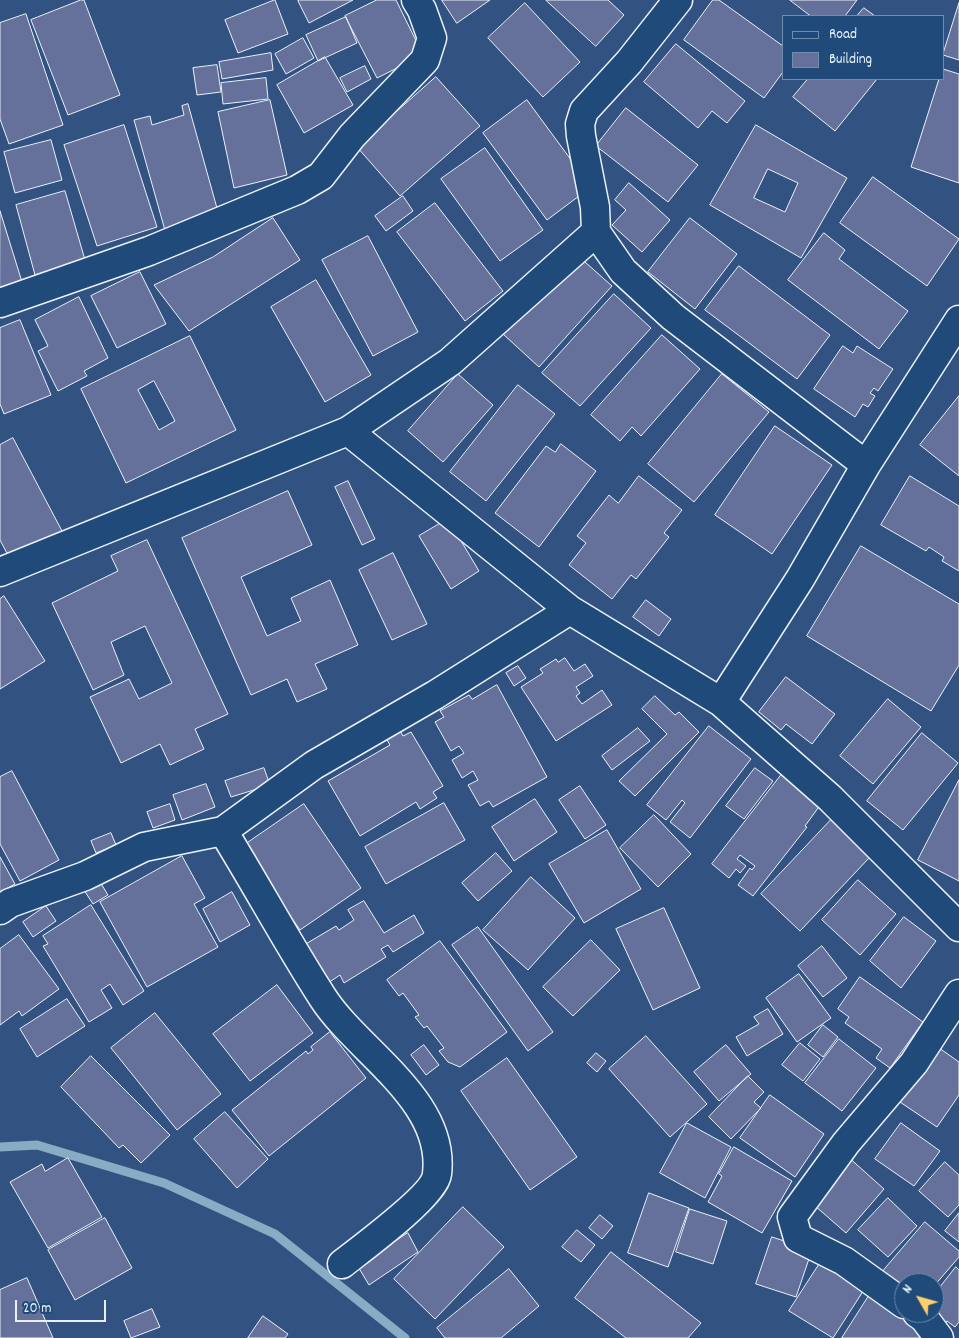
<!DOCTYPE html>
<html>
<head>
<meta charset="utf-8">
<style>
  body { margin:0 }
  #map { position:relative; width:959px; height:1338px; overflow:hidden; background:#325382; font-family:Dekko,sans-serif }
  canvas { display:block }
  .legend { position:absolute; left:782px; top:15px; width:162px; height:65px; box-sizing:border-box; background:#1f4a7a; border:1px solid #6f8dac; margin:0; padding:6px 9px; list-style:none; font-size:15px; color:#e8f1f8 }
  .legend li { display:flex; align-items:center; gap:10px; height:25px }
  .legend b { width:25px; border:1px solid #6f8dac }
  .north { position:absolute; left:894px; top:1273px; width:50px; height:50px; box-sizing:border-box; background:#1f4a7a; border:1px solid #6f8dac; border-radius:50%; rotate:308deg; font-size:14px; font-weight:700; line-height:20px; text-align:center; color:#e8f1f8 }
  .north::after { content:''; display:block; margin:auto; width:18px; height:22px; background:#ffd166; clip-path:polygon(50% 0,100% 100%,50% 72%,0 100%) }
  .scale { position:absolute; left:15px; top:1300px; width:91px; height:22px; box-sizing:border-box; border:2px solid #e8f1f8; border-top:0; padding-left:6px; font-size:15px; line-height:18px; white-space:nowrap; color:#e8f1f8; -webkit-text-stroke:4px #1f4a7a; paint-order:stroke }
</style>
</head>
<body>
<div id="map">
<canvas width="959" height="1338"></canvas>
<ul class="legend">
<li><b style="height:6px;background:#1f4a7a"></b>Road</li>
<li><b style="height:14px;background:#65719b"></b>Building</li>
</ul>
<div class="north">N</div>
<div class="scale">20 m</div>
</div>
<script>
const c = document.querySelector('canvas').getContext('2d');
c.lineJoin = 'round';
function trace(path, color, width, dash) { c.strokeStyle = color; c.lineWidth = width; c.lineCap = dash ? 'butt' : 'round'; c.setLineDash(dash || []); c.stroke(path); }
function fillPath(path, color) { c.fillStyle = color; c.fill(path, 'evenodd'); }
trace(new Path2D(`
  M0 1147 37 1145 164 1183 275 1234 405 1338`), '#87acc4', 9);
const building = new Path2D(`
  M81 0H84L120 95 68 115 31 20Z
  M275 0 288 34 238 53 225 20Z
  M300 0H353L309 23 298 1Z
  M377 0H396L423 55 377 78 345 16Z
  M442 0H490L457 23Z
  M546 0H608L624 15 596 46Z
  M713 0H719L783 46V72L764 98 684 40Z
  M790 0H857L845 16H811Z
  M525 3 580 62 543 97 488 38Z
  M959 3V60L943 55Z
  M864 8 875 16H857Z
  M26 14 63 125 9 144 0 119V23Z
  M346 17 357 43 318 61 306 35Z
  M303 38 314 58 286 74 275 54Z
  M676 44 745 101 727 123 712 111 698 128 644 82Z
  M271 53 273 70 222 79 219 62Z
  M325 57 353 105 304 133 277 85Z
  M217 65 221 92 197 95 193 68Z
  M365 66 371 79 347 92 340 78Z
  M943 69 959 74V183L911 167 939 79H943Z
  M436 77 480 126 400 196 357 147Z
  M266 78 268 99 223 104 221 83Z
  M808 79H877L835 131 793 97Z
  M270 100 287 175 234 188 218 112Z
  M527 100 591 187 547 220 483 133Z
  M188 104 220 219 166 234 134 120 150 116 152 125 184 115 182 106Z
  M626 108 698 165 668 202 596 146Z
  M124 125 157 227 97 246 64 145Z
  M756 125 847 178 801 258 710 205ZM768 169 798 183 785 212 754 198Z
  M51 140 62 180 15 193 4 152Z
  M485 148 543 230 500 261 441 179Z
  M873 177 959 239 927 286 840 223Z
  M629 183 670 220 642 252 612 225 626 210 615 200Z
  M65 191 85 260 35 275 16 205Z
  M403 196 413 211 386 231 375 216Z
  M435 203 503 291 465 321 397 232Z
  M0 211 22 282 0 288Z
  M273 218 300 260 189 331 154 285 213 257Z
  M690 218 737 254 695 309 648 272Z
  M824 233 845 250 839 259 908 311 879 349 788 280Z
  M368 236 418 332 373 356 322 260Z
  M576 254 612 286 539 367 503 334Z
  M739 266 830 335 797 379 705 310Z
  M140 272 166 324 117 348 91 296Z
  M316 280 371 375 325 402 271 307Z
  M614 294 651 328 580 406 542 373Z
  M79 297 108 358 84 371 87 376 58 391 38 351 48 346 35 320Z
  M20 320 51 395 4 414 0 404V328Z
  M662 335 700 369 641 436 632 427 620 441 591 415Z
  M190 336 236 430 126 483 81 389ZM154 381 175 421 159 430 138 390Z
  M843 346 853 353 857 346 893 369 878 391 874 388 870 393 875 396 868 407 863 404 855 417 814 389Z
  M458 374 493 405 443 462 408 431Z
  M722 374 769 412 694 502 648 464Z
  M518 385 555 414 486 501 450 472Z
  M959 396V476L920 445Z
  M775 426 832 465 772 554 715 515Z
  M13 438 62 531 10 559 0 540V445Z
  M561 444 596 471 539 547 495 513 546 446 555 452Z
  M639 476 682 510 664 533 669 537 636 579 631 575 612 599 569 565 586 543 577 536 609 495 618 503Z
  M910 476 959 506V571L942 561 944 557 929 547 926 551 881 525Z
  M348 481 375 539 362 545 335 487Z
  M288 491 312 545 241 577 267 636 301 621 291 598 330 580 358 645 315 664 327 689 297 702 287 679 251 695 182 538Z
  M448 519 479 571 451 589 419 536Z
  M147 540 228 714 195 729 204 749 170 765 160 744 121 763 90 697 129 679 139 699 172 683 145 626 111 642 124 675 93 690 52 603 118 571 111 556Z
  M861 546 959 604V665L931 711 807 636Z
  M393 553 427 624 392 640 359 570Z
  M4 596 45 661 0 689V599Z
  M646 600 671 619 659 636 633 617Z
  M565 658 574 671 585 664 593 676 576 687 580 693 576 696 582 704 602 690 612 705 556 741 521 687 543 673 540 669 556 659 558 662Z
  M518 666 526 678 514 686 506 673Z
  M786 677 835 714 812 744 786 724 781 730 759 712Z
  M497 685 547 777 493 807 489 801 480 806 468 785 478 780 473 771 462 778 452 760 464 753 459 746 451 751 435 722 444 717 440 711 469 695 472 699Z
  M655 696 675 715 679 712 699 732 635 796 619 781 667 734 642 709Z
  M888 699 921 727 873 784 840 756Z
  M397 725 403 736 411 732 443 786 433 792 437 798 420 809 416 802 360 836 328 781 390 745 383 733Z
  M709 726 751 759 690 838 670 822 685 803 682 800 666 820 647 805Z
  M638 728 650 741 612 770 602 756Z
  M922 733 958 763 903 830 867 801Z
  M264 768 270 785 231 797 225 781Z
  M755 768 773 781 744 819 726 806Z
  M12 771 59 860 20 881 0 844V777Z
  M782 774 821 804 805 826 807 827 753 896 738 885 750 868 752 870 755 866 740 855 737 859 746 866 740 873 736 869 729 878 712 864Z
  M959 780V881L918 860Z
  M206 784 215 807 182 820 173 795Z
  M580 786 606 825 585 839 559 800Z
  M535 799 557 832 514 861 492 827Z
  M444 803 465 840 386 884 365 847Z
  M170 804 175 820 153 828 147 812Z
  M304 804 361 888 300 930 289 914 284 917 243 846Z
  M654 815 691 854 658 887 620 848Z
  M831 820 870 857 800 931 761 894Z
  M607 830 641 889 584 923 549 864Z
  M111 833 116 845 96 853 91 841Z
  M496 853 512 871 478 901 462 883Z
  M182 856 205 898 194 904 218 947 147 987 100 902Z
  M0 857 15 884 0 892Z
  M97 877 108 895 93 904 82 887Z
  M531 877 575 918 528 970 483 930Z
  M858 880 896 914 860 955 822 920Z
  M232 892 250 925 220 942 203 909Z
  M364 901 384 933 414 915 424 933 393 952 388 945 381 949 386 957 344 983 340 975 328 983 304 945 336 926 339 930 354 920 348 910Z
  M91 905 144 991 123 1005 110 984 101 990 112 1008 89 1022 43 946 48 944 43 936Z
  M46 906 56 921 33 937 23 922Z
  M664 908 700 988 653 1010 616 929Z
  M904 917 936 941 901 988 870 961Z
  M478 927 553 1032 528 1051 452 945Z
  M19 935 59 989 22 1016 19 1011 0 1025V949Z
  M591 940 620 970 573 1016 543 987Z
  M440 941 507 1032 460 1067 448 1062 439 1051 444 1048 427 1026 424 1028 415 1017 419 1015 403 993 399 996 387 980Z
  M822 946 847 978 823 997 798 966Z
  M799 974 831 1018 797 1042 766 998Z
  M860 977 923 1022 890 1068 876 1058 882 1049 845 1023 849 1017 838 1009Z
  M277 985 313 1033 250 1081 213 1034Z
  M67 999 85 1026 37 1057 20 1029Z
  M768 1009 783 1034 747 1056 736 1037 759 1024 754 1017Z
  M155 1013 221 1094 177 1130 111 1048Z
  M823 1025 838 1037 823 1057 808 1045Z
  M330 1032 366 1078 269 1156 232 1110 306 1051 308 1054 313 1050 311 1047Z
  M646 1036 707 1104 670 1137 609 1069Z
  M839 1039 876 1068 842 1111 805 1083Z
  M800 1043 820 1059 803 1081 782 1065Z
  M932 1043 959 1062V1095L937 1127 894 1098Z
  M424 1045 439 1065 426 1075 411 1055Z
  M726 1045 751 1074 719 1101 694 1072Z
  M596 1053 606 1061 597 1072 587 1063Z
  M91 1056 170 1135 141 1163 123 1145 119 1148 61 1087Z
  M507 1058 577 1157 530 1190 461 1091Z
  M748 1076 764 1092 754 1102 761 1108 731 1139 709 1117Z
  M770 1095 824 1134 795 1177 740 1138Z
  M225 1112 268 1159 237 1188 194 1139Z
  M687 1123 731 1147 705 1198 660 1173Z
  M901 1123 940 1151 914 1186 875 1159Z
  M734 1147 792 1181 762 1233 708 1202 722 1176 719 1174Z
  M846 1155 884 1189 846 1233 806 1198Z
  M68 1158 102 1217 48 1248 10 1182 42 1164 45 1171Z
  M945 1162 959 1175V1205L948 1217 919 1191Z
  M649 1193 689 1208 668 1267 628 1253Z
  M888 1198 917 1226 888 1257 858 1230Z
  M463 1207 504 1247 435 1319 394 1279Z
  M690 1209 727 1221 713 1264 676 1252Z
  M959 1213V1242L945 1231Z
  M600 1215 613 1226 602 1239 589 1228Z
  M105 1218 132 1268 75 1300 48 1250Z
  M925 1222 959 1251V1257L934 1286V1283H904V1299L878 1277Z
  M577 1230 595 1245 581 1262 562 1247Z
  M408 1233 418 1252 369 1285 354 1260 394 1236 396 1240Z
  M772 1237 812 1250 796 1297 756 1284Z
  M611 1252 701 1323 688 1338H626L575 1298Z
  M824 1257 867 1285 833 1338 789 1311Z
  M956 1267 959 1270V1322L955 1327 947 1321 940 1331 929 1323 938 1312 934 1309V1295Z
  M509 1269 539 1306 501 1338H445L437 1328Z
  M27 1278 53 1338H0V1290Z
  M872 1291 901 1312 934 1338H842Z
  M152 1309 160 1327 131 1338 124 1321Z
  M263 1316 288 1334 285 1338H248Z`);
fillPath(building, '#65719b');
trace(building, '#e8f1f8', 1);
const minor = new Path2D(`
  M678 0 629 62 584 111 580 124 581 136 595 207 596 232 623 271 673 317 866 465
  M0 303 149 251 297 190 321 176 352 136 425 60 432 38 422 10 416 0
  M348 431 570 610 721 702 830 798 959 927
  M0 572 348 431 450 362 596 232
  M721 702 800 579 866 465 959 320
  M223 831C257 886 288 944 323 998 358 1052 446 1100 437 1174 435 1195 361 1249 342 1264
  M0 910 10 903 85 876 144 847 223 831 314 765 435 695 570 610
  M904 1304 844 1261 798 1238 792 1217 846 1143 914 1063 959 994
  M917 1313 924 1318 939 1338`);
trace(minor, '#e8f1f8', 31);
trace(minor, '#1f4a7a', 28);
</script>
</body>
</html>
